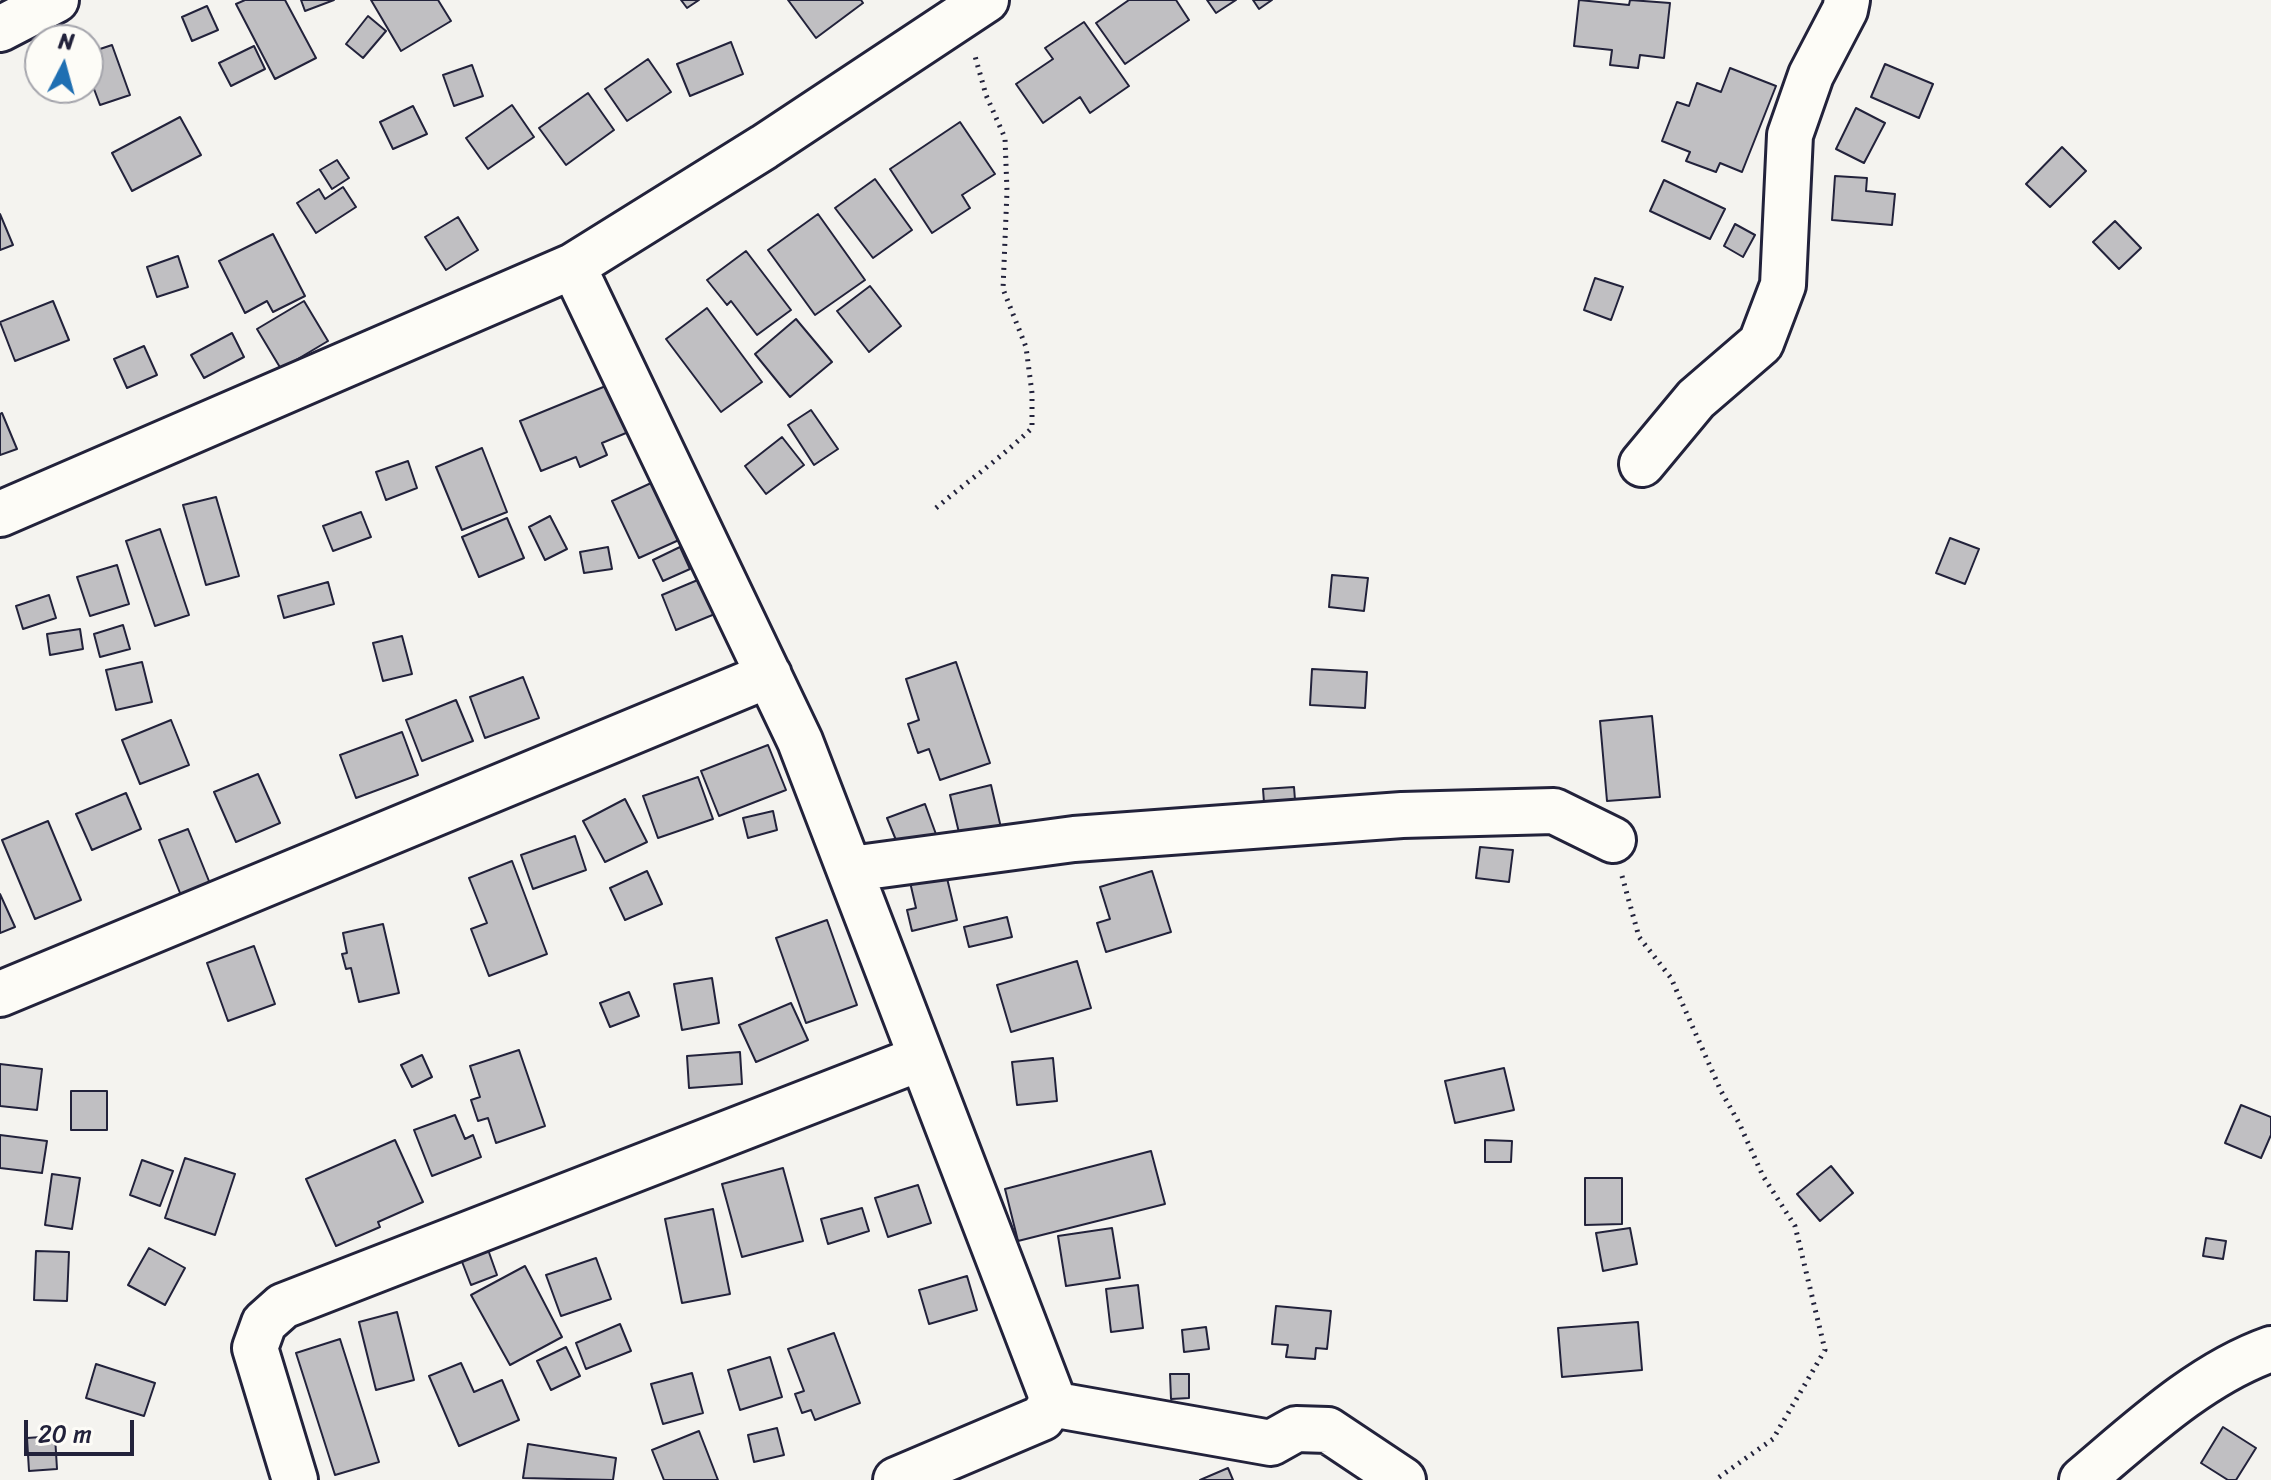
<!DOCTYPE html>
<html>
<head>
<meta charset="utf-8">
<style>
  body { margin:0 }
  #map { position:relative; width:2271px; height:1480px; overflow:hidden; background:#f4f3ef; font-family:Sriracha,sans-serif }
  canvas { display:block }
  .north { position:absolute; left:24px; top:24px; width:80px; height:80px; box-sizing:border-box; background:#fdfcf7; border:2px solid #a5a5ac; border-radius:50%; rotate:6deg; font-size:22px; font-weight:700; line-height:32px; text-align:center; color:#22223b }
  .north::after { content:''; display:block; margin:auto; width:28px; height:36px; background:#1f6fb2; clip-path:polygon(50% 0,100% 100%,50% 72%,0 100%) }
  .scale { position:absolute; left:24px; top:1420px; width:110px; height:36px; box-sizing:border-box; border:4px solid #22223b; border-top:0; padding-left:10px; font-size:24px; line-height:28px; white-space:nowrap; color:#22223b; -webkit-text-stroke:6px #fdfcf7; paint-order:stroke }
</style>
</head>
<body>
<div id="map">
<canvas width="2271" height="1480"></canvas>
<div class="north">N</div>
<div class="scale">20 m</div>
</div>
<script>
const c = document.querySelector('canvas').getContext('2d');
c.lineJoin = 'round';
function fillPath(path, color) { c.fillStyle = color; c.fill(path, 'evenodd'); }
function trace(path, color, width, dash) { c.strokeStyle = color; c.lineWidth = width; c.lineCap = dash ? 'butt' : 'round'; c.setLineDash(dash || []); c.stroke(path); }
const building = new Path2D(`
  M245 0H285L316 58 275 79 236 4Z
  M301 0H334L305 11Z
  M371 0H438L451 21 401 51Z
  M681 0H699L687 8Z
  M788 0H861L863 3 816 38Z
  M1129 0H1176L1189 20 1125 64 1096 23Z
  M1207 0H1236L1216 13Z
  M1253 0H1272L1259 9Z
  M1579 0 1629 5 1630 0 1670 3 1664 58 1640 55 1638 68 1610 65 1612 50 1574 46Z
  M207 6 218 30 192 41 182 17Z
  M368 16 386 31 363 58 346 44Z
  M1084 22 1129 86 1090 113 1080 97 1043 123 1016 84 1053 59 1045 48Z
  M731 42 743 74 690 96 677 64Z
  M112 45 130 95 100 105 94 89 73 96 71 88H88V53Z
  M254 46 265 69 231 86 219 63Z
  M648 59 671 92 627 121 605 89Z
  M1885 64 1933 84 1919 118 1871 97Z
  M472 65 483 96 454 106 443 75Z
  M1730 68 1776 86 1742 172 1720 163 1716 172 1686 161 1690 152 1662 141 1677 102 1689 106 1697 83 1721 92Z
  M588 93 614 130 566 165 539 128Z
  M512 105 534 137 488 169 466 138Z
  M413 106 427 134 393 149 380 122Z
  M1856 108 1885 123 1864 163 1836 149Z
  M180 117 201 155 132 191 112 153Z
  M960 122 995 174 962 195 970 208 932 233 890 169Z
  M2062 147 2086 171 2050 207 2026 184Z
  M337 160 349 178 332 189 320 170Z
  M1835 176 1867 178 1866 191 1895 194 1892 225 1832 220Z
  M875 179 912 230 873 258 835 208Z
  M1664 180 1725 209 1710 239 1650 211Z
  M343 187 356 207 316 233 297 203 319 189 325 199Z
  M0 214 13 245 0 250Z
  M818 214 865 280 815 315 768 250Z
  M458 217 478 250 446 270 425 237Z
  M2115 221 2141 248 2119 269 2093 242Z
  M1735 224 1755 235 1743 257 1724 246Z
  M273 234 305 296 273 312 267 301 245 313 219 261Z
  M746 251 791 310 757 335 731 301 727 305 707 280Z
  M178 256 188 287 157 297 147 267Z
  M1595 278 1623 287 1611 320 1584 310Z
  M870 286 901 326 869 352 837 311Z
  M53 301 69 340 15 361 0 322Z
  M304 301 328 341 281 369 257 329Z
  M707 308 762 382 721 412 666 339Z
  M796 319 832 362 790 397 755 354Z
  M232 333 244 357 204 378 191 355Z
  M144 346 157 375 127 388 114 359Z
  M618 381 638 428 602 443 607 455 580 467 576 457 541 471 520 421Z
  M811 410 838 449 814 465 788 425Z
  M2 413 17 449 0 455V414Z
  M782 437 804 465 766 494 745 466Z
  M482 448 507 512 462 530 436 467Z
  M408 461 417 488 386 500 376 472Z
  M662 478 690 535 639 558 612 501Z
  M216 497 239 576 206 585 183 505Z
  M361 512 371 537 333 551 323 526Z
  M550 516 567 549 545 560 529 527Z
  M507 518 524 558 479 577 462 537Z
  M160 529 189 615 155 626 126 541Z
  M1950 538 1979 549 1965 584 1936 573Z
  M608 547 612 569 584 573 580 552Z
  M680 547 690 569 663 581 653 560Z
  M117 565 129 604 90 616 77 577Z
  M712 574 727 609 676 630 662 595Z
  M1332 575 1368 578 1364 611 1329 607Z
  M328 582 334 604 284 618 278 596Z
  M49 595 56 618 23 629 16 606Z
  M123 625 130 649 100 657 94 634Z
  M80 629 83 649 50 655 47 634Z
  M402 636 412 674 383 681 373 643Z
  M142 662 152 702 116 710 106 670Z
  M956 662 990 763 940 780 929 749 918 753 908 724 919 720 906 679Z
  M1312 669 1367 672 1365 708 1310 705Z
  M523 677 539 718 485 738 470 697Z
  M456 700 473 741 422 761 406 720Z
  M1652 716 1660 797 1607 801 1600 721Z
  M171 720 189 765 140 784 122 740Z
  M402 732 418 775 356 798 340 755Z
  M768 745 786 790 719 816 701 771Z
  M258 774 280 823 236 842 214 792Z
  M698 777 713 819 658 838 643 796Z
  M991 785 1002 832 961 841 950 795Z
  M1294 787 1296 813 1265 816 1263 789Z
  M126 793 141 829 92 850 76 814Z
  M625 799 647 842 605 862 583 821Z
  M925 804 937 837 900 850 887 818Z
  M773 811 777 830 748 838 743 818Z
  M48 821 81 900 35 919 2 840Z
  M188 829 213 891 184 903 159 840Z
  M575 836 586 870 533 889 521 855Z
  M1480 847 1513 850 1509 882 1476 878Z
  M512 861 547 954 489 976 471 929 487 923 469 878Z
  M647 871 662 904 625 920 610 888Z
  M1152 871 1171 932 1106 952 1097 923 1110 919 1100 887Z
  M946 874 957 920 912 931 907 910 916 908 910 882Z
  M0 894 15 927 0 933Z
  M1007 917 1012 937 969 947 964 927Z
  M827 920 857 1005 806 1023 776 938Z
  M383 924 399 993 359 1002 351 968 346 969 342 954 347 953 343 933Z
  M254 946 275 1004 228 1021 207 963Z
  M1077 961 1091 1008 1011 1032 997 985Z
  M712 978 719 1023 682 1030 674 984Z
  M629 992 639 1016 610 1027 600 1003Z
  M791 1003 808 1040 756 1062 739 1025Z
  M519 1050 545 1126 496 1143 488 1118 478 1121 471 1100 480 1097 470 1066Z
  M740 1052 742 1084 689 1088 687 1056Z
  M422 1055 432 1077 412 1087 401 1065Z
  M1053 1058 1057 1101 1017 1105 1012 1062Z
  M0 1064 42 1069 37 1110 0 1106Z
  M1504 1068 1514 1110 1455 1123 1445 1081Z
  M71 1091H107V1130H71Z
  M2241 1105 2271 1117V1135L2261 1158 2225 1143Z
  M455 1115 465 1139 473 1135 481 1157 432 1176 414 1130Z
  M0 1135 47 1141 42 1173 0 1168Z
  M395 1140 423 1202 378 1222 380 1227 336 1246 306 1179Z
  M1485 1140 1512 1141 1511 1162H1485Z
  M1151 1151 1165 1204 1018 1241 1005 1189Z
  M185 1158 235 1174 215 1235 165 1218Z
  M142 1160 173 1171 160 1206 130 1195Z
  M1831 1166 1853 1193 1820 1221 1797 1194Z
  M783 1168 803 1241 742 1257 722 1184Z
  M52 1174 80 1178 72 1229 45 1225Z
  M1585 1178H1622V1224L1585 1225Z
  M918 1185 931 1223 888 1237 875 1198Z
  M862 1208 869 1231 828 1244 821 1219Z
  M713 1209 730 1294 682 1303 665 1219Z
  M1112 1228 1120 1278 1066 1286 1058 1236Z
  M1630 1228 1637 1264 1603 1271 1596 1233Z
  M2206 1238 2226 1241 2223 1259 2203 1256Z
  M486 1244 497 1275 471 1285 459 1254Z
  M149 1248 185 1268 165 1305 128 1285Z
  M36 1251 69 1252 67 1301 34 1300Z
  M596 1258 611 1299 561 1316 546 1275Z
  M525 1266 562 1337 510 1365 471 1295Z
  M967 1276 977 1310 929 1324 919 1290Z
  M1138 1285 1143 1328 1111 1332 1106 1289Z
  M1276 1306 1331 1311 1327 1349 1316 1348 1315 1359 1286 1357 1288 1345 1272 1344Z
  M397 1312 414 1380 376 1390 359 1322Z
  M1638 1322 1642 1370 1562 1377 1558 1328Z
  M620 1324 631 1351 586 1369 576 1343Z
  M1206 1327 1209 1349 1184 1352 1182 1330Z
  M834 1333 860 1403 815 1420 811 1410 802 1413 795 1394 804 1391 788 1349Z
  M340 1339 379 1462 335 1475 296 1353Z
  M566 1347 580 1376 551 1390 537 1361Z
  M770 1357 782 1397 740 1410 728 1370Z
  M461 1363 474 1392 502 1380 519 1420 459 1446 429 1376Z
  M96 1364 155 1383 144 1416 86 1398Z
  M692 1373 703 1413 663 1424 651 1384Z
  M1170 1374H1189V1398L1171 1399Z
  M2223 1427 2256 1448 2236 1480H2228L2201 1463Z
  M777 1428 784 1455 754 1462 748 1435Z
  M699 1431 718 1480H664L652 1450Z
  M55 1436 57 1469 29 1471 27 1438Z
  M528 1444 616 1458 613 1480 523 1478Z
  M1228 1468 1233 1480H1200Z`);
fillPath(building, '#c0bfc2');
trace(building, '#22223b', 2);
const minor = new Path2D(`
  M0 29 56 0
  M573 266 800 741 1050 1392 1051 1404 1042 1418 896 1480
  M1642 464 1696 399 1761 343 1783 285 1790 135 1811 75 1845 10 1847 0
  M0 514 573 266 764 147 986 0
  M851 869 1074 839 1402 815 1554 811 1613 840
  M0 994 769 675
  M1051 1404 1271 1443 1296 1429 1328 1430 1403 1480
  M295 1480 255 1348 264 1323 283 1306 921 1058
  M2082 1480C2139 1432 2200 1374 2271 1349`);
trace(minor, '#22223b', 50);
trace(new Path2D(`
  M936 508C968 481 1002 457 1032 428V393L1026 347 1003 289 1007 191 1005 138 986 95 975 56
  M1622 876 1639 937 1671 978 1721 1091 1739 1123 1763 1176 1795 1226 1825 1350 1773 1439 1715 1480`), '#22223b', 5, [2, 6]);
trace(minor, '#fdfcf7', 44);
</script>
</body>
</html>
